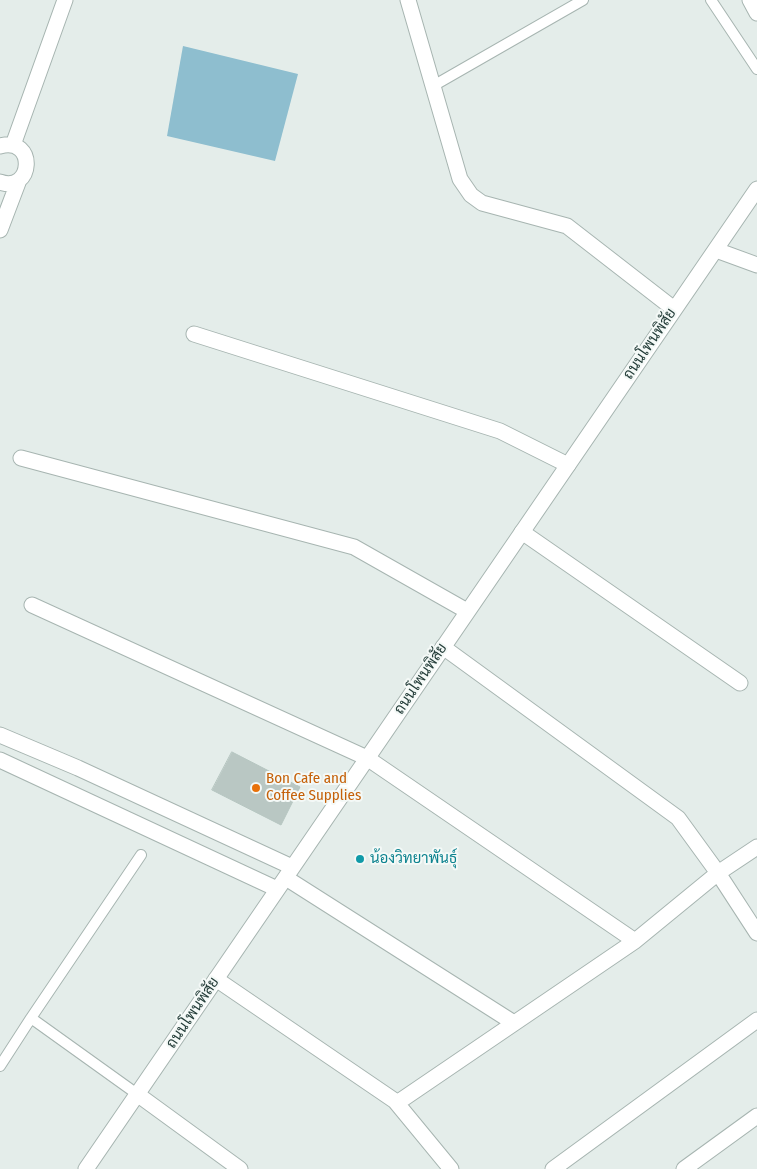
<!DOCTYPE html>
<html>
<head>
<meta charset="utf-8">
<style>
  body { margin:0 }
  canvas { display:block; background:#e4edea }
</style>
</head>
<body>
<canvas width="757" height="1169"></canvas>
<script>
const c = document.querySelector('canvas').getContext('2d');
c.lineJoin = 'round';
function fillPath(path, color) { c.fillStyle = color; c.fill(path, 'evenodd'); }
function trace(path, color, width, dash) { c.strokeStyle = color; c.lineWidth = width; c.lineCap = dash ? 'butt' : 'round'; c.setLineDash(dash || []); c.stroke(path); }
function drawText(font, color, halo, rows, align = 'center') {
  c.font = font + ' "Fira Sans Condensed",Sarabun,sans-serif'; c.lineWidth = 4; c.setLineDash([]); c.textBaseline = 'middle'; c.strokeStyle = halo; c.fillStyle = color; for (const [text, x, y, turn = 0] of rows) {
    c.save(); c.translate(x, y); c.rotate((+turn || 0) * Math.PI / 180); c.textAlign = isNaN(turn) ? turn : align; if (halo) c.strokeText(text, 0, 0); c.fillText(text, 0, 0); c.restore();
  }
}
fillPath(new Path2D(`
  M183 46 298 74 275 161 167 136Z`), '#8ebecf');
const building = new Path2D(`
  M232 752 300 787 281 825 212 790Z`);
fillPath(building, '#b9c7c3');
trace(building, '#b6c6c1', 1);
const service = new Path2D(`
  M711 0 757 69
  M433 86 583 0
  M0 1066 31 1018
  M137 1094 31 1018 141 855`);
const minor = new Path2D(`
  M408 0 460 179 471 195 482 203 567 226 674 309
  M750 0 757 13
  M13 145 65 0
  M0 146C37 136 33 194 0 182
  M0 230 19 180
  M716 250 757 265
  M194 334 500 431 568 465
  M21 458 354 547 467 611
  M522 532 740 683
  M32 605 367 758 635 941
  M443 647 678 818 718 873 757 933
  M0 735 78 768 292 867
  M0 760 277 889
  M286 878 514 1023
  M216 979 395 1101 451 1169
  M137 1094 240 1169
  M397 1103 635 941 718 873 757 847
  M553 1169 757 1020
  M684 1169 757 1116`);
const tertiary = new Path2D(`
  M86 1169 757 189`);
trace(service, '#a7b5b1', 12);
trace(minor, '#a7b5b1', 17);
trace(tertiary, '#a7b5b1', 17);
trace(service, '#fff', 10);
trace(minor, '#fff', 15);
trace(tertiary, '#fff', 15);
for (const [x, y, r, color] of [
  [256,788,5,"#e8710a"],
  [360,859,5,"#0f9aa8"]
]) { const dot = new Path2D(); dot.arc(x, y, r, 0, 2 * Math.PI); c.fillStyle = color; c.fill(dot); trace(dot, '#f4f9f7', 2); }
drawText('15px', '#243d39', '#f4f9f7', [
  ["ถนนโพนพิสัย",650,344,-56],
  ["ถนนโพนพิสัย",421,679,-56],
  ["ถนนโพนพิสัย",193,1013,-56]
]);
drawText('15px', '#c56008', '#f4f9f7', [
  ["Bon Cafe and",266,779],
  ["Coffee Supplies",266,796]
], 'left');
drawText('15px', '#0d838f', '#f4f9f7', [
  ["น้องวิทยาพันธุ์",370,859]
], 'left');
</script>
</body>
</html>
